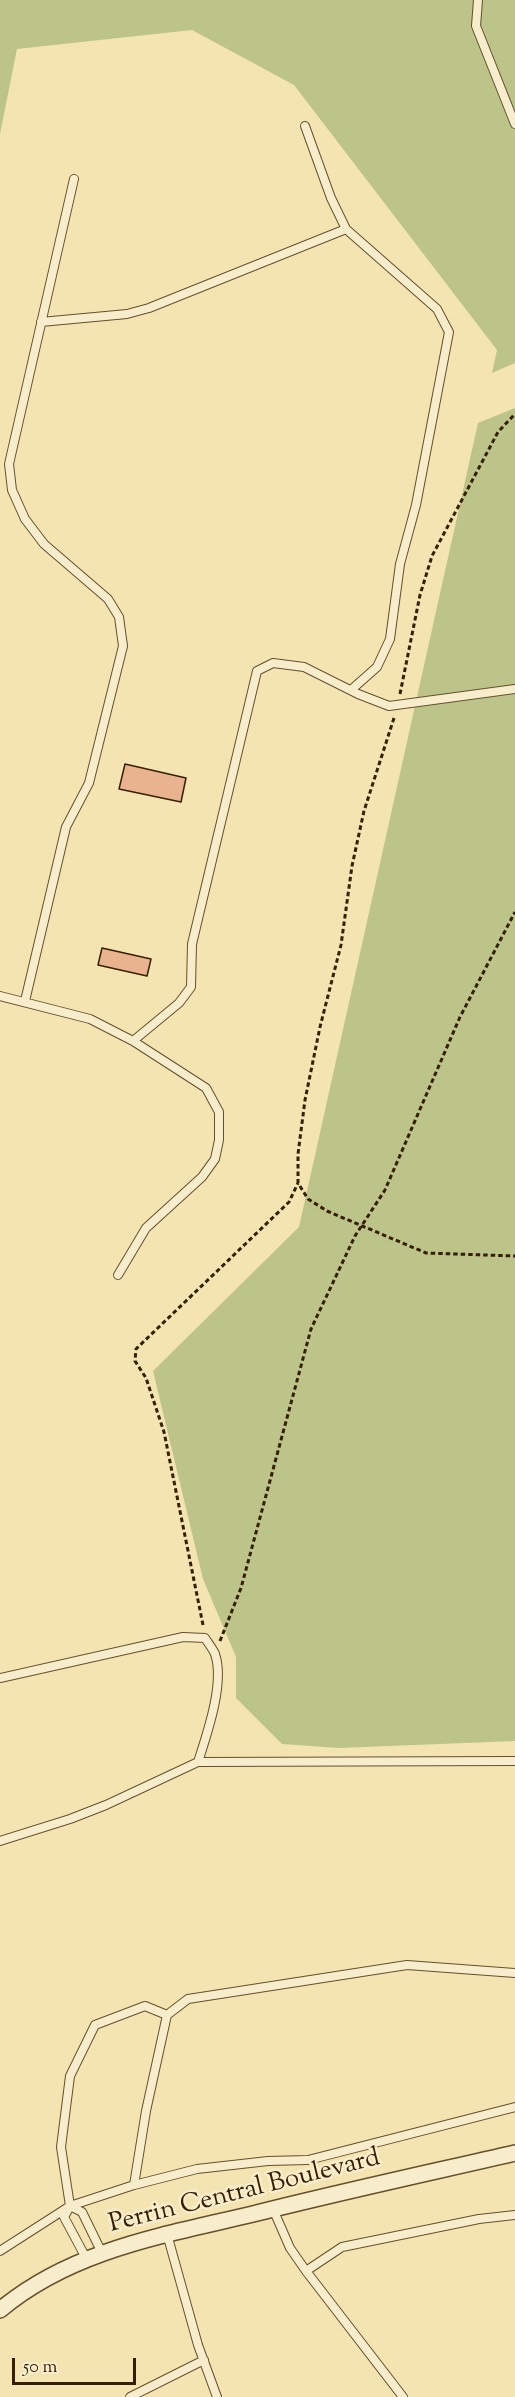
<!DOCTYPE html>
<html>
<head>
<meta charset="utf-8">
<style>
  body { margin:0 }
  #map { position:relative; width:515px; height:2397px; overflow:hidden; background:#f3e4b1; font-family:"Sorts Mill Goudy",serif }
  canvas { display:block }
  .scale { position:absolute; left:12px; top:2358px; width:124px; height:27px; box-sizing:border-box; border:3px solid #361f00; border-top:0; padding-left:8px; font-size:18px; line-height:21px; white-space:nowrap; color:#361f00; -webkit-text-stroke:4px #f7edcc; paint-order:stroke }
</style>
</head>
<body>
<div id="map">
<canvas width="515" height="2397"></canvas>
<div class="scale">50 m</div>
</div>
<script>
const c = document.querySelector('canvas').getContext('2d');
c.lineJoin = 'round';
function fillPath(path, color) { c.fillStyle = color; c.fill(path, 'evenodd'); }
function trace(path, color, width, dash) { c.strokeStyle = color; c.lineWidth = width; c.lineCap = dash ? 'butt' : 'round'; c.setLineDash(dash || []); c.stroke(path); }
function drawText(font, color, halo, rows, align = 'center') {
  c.font = font + ' "Sorts Mill Goudy",serif'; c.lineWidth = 5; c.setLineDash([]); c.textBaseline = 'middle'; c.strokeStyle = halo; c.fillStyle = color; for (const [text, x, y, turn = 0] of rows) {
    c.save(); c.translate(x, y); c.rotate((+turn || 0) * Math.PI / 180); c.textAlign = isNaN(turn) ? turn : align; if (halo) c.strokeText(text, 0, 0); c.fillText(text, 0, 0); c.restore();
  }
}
fillPath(new Path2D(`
  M0 0H515V363L492 373 497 350 294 85 192 30 17 49 0 134Z
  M515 408V1741L339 1748 282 1744 236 1698V1657L203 1579 153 1371 299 1227 478 423Z`), '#bcc48a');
const building = new Path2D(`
  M125 764 186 778 181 802 119 789Z
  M102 948 151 959 147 976 98 965Z`);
fillPath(building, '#e8b38e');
trace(building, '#361f00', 1.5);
const service = new Path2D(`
  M478 0 476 26 515 124
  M305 126 331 198 346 229 437 309 449 332 416 505 400 564 390 639 377 667 351 690
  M41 322 127 314 149 308 346 229
  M0 996 90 1019 133 1041 206 1088 219 1112V1140L215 1159 202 1177 146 1228 118 1275
  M25 1001 66 827 89 783 123 646 119 617 108 599 44 544 25 519 12 490 9 464 74 179
  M133 1041 179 1003 191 987 192 944 257 671 273 663 304 667 358 694 389 706 515 689
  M0 1678 183 1637 205 1638C208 1643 213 1649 215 1654 225 1683 207 1734 198 1762
  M0 1841 70 1819 106 1805 198 1762 515 1761
  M167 2015 188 1999 407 1965 515 1973
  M134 2185 197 2169 268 2161 308 2160 515 2107
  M70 2206 82 2212 102 2253
  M273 2209 290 2248 306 2271
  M167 2234 198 2345 217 2397
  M0 2251 70 2206 134 2185 146 2111 167 2015 145 2006 95 2025 70 2076 61 2147 70 2206 64 2217 86 2258
  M130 2397 204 2360
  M403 2397 306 2271 342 2247 479 2219 515 2215`);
const minor = new Path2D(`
  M0 2310C71 2250 165 2235 253 2214 340 2192 428 2173 515 2153`);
trace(service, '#65502c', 10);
trace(minor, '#65502c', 18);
trace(new Path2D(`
  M400 694 420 595 432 556 498 432 515 414
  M394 718 364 811 352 866 341 945 320 1027 305 1100 298 1154V1183L308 1199 327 1211 426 1253 515 1256
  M203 1625 164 1432 146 1378 135 1361 136 1349 289 1202 298 1183
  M220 1641 241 1588 311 1329 355 1236 385 1190 460 1017 515 912`), '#361f00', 3, [4.5, 3]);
trace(service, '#f7edcc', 8);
trace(minor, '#f7edcc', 15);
drawText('26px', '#361f00', '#f7edcc', [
  ["Perrin Central Boulevard",245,2193,-14]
]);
</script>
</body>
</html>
